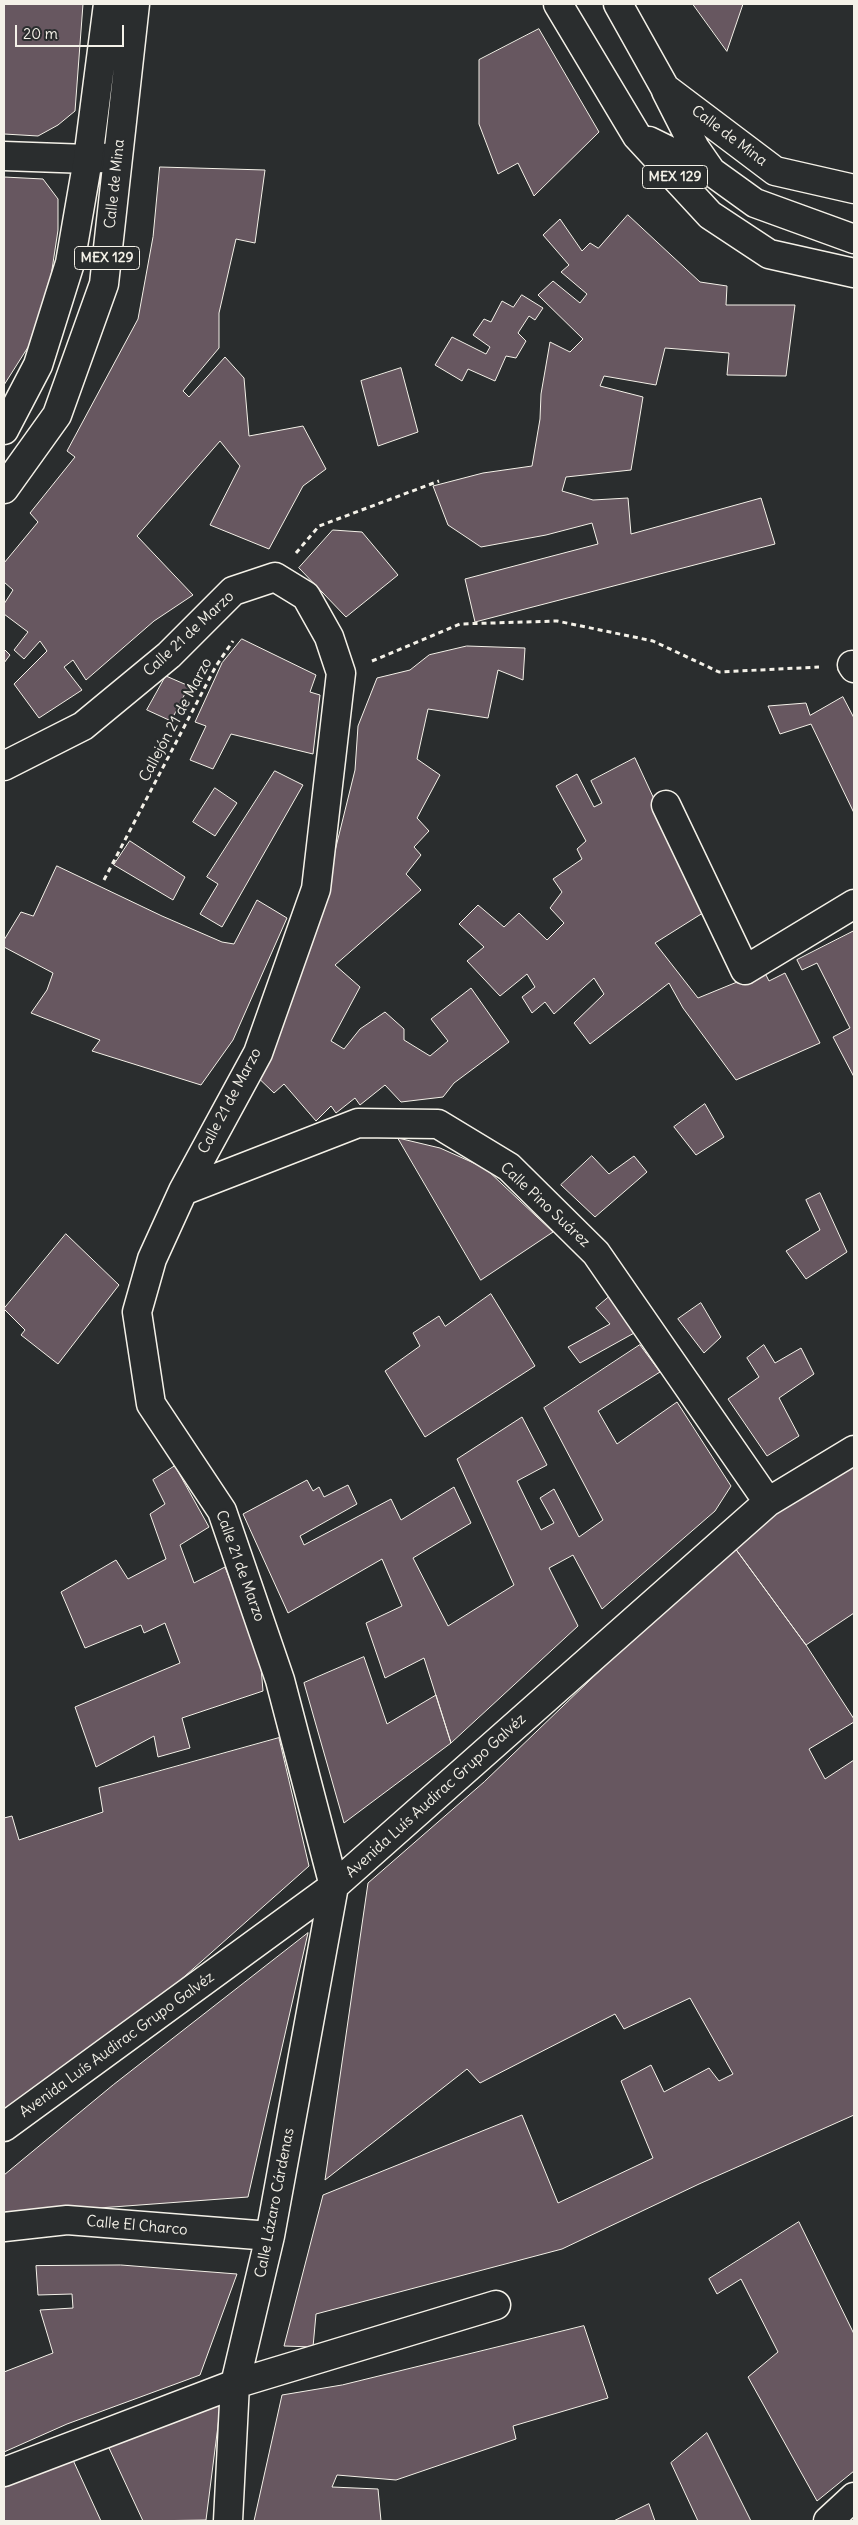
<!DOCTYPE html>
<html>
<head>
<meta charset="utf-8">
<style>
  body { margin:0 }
  #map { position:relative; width:858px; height:2525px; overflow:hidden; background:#2a2d2e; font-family:Delius,sans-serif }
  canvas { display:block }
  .frame { position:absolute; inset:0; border:5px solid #f4f1e8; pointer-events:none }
  .scale { position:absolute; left:15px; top:25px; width:109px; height:22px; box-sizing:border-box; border:2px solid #f4f1e8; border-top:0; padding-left:6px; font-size:15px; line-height:18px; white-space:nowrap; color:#f4f1e8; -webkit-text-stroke:4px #2a2d2e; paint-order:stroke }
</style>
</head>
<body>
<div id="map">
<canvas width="858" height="2525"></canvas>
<div class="frame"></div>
<div class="scale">20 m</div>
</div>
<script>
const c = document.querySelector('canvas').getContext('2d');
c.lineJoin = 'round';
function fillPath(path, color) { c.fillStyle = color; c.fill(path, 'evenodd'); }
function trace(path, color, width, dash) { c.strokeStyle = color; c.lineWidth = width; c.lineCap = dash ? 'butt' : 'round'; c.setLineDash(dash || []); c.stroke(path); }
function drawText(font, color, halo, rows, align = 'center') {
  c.font = font + ' Delius,sans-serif'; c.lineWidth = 4.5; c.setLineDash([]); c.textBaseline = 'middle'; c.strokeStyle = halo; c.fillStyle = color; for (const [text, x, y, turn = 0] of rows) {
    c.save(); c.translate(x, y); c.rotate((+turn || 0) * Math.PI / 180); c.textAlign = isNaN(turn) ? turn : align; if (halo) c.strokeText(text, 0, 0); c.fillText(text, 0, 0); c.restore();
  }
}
const building = new Path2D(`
  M4 4H83L75 111 58 125 38 136 4 134Z
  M693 4H743L727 51Z
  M539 29 599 132 534 196 518 163 498 174 479 124V60Z
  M160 167 265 170 255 243 236 239 219 313V348L183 391 189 397 225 357 244 378 249 436 303 426 326 469 303 486 269 549 210 525 240 466 220 441 137 536 193 595 154 621 86 680 73 660 64 667 82 690 39 718 14 684 47 651 40 641 24 659 14 650 28 632 4 614V604L13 590 4 582V563L38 522 30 513 75 457 67 451 138 319 153 237Z
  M4 177 43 179 58 199V230L44 322 4 385Z
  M628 215 700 282 727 286 726 305H795L786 376 727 375 729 353 665 348 656 385 604 376 600 386 643 397 631 470 566 477 562 491 593 500 628 498 631 534 761 498 775 544 475 622 465 579 598 544 592 523 546 535 481 547 448 525 433 486 483 473 532 466 540 419 541 394 550 342 570 352 583 339 538 295 553 281 580 303 587 294 561 272 569 265 543 235 560 219 582 251 590 243 598 248Z
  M522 295 543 308 535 320 529 316 518 333 526 341 516 358 506 356 495 381 468 369 462 381 435 365 452 337 486 354 490 347 473 335 484 319 491 322 502 301 513 307Z
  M401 368 418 432 378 446 361 381Z
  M333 530 362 532 398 575 346 617 299 568Z
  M242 639 316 675 310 692 320 695 313 754 231 734 213 769 190 760 206 726 195 722 222 663Z
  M467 646 525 648 523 680 498 670 488 718 428 709 417 759 440 775 417 818 429 831 414 847 421 855 406 874 421 890 335 965 360 987 331 1041 344 1049 360 1029 385 1012 404 1029V1040L430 1056 448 1041 431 1019 471 988 509 1042 454 1083 443 1097 401 1102 385 1085 360 1105 355 1098 336 1113 331 1106 316 1121 284 1084 274 1093 249 1069 291 982 298 984 332 863 355 770 358 726 377 678 410 670 429 655Z
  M4 649 10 655 4 663Z
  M166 676 189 686 171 721 147 710Z
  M843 697 854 718V813L811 724 780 734 768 706 806 703 810 715Z
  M635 758 706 911 655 943 698 998 764 971 769 981 785 973 820 1043 736 1080 683 1008 669 983 590 1044 574 1023 604 994 594 978 554 1014 545 1002 532 1013 522 997 535 987 527 974 500 996 467 961 484 947 459 924 478 905 504 927 519 913 547 940 564 923 550 908 562 892 553 879 582 859 577 849 586 841 556 786 577 774 594 807 602 803 591 781Z
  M275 771 303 785 222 927 200 914 218 884 207 877Z
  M215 788 237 803 215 836 193 822Z
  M130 841 185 877 173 900 114 865Z
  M57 866 162 916 222 942 234 944 257 900 287 918 233 1040 201 1085 92 1051 100 1040 31 1013 47 990 53 973 4 947V940L21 912 33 916Z
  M854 931V1077L833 1037 850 1028 817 963 802 970 797 960Z
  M705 1104 724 1137 696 1155 674 1127Z
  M398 1138 440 1148 485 1168 553 1232 481 1280Z
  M592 1156 609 1174 634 1156 647 1172 595 1217 561 1185Z
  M820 1193 847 1252 806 1279 786 1251 820 1230 806 1200Z
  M66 1234 119 1285 58 1364 21 1335 25 1330 4 1309Z
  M491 1294 535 1366 425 1437 385 1371 420 1346 413 1333 439 1316 445 1326Z
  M609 1297 636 1332 580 1363 568 1347 610 1324 596 1308Z
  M701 1303 721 1337 704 1353 678 1319Z
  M640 1345 660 1372 598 1411 617 1444 677 1402 731 1486 715 1511 602 1609 573 1555 549 1568 578 1626 451 1743 424 1658 385 1678 366 1623 402 1606 382 1559 288 1613 243 1514 307 1480 313 1491 319 1487 324 1497 348 1485 357 1504 300 1536 304 1545 391 1499 401 1520 454 1487 471 1523 413 1558 448 1626 514 1585 457 1459 522 1417 547 1465 517 1481 541 1530 554 1523 540 1498 554 1489 579 1537 603 1520 544 1408Z
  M764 1345 775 1363 801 1348 814 1374 779 1398 799 1436 767 1456 728 1399 759 1377 747 1358Z
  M854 1457V1613L806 1645 732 1544Z
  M175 1466 209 1527 180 1545 194 1583 225 1567 260 1655 263 1691 182 1718 190 1748 158 1757 154 1736 96 1767 75 1707 180 1663 165 1623 144 1633 141 1625 85 1648 61 1592 116 1560 128 1579 166 1559 150 1514 165 1504 153 1480Z
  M732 1544 806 1645 854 1719V1722L809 1749 825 1779 854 1760V2115L699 2184 562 2249 316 2314 313 2347 284 2346 323 2195 522 2115 558 2203 653 2158 621 2081 651 2065 664 2092 709 2068 719 2081 733 2074 690 1998 624 2029 615 2014 480 2083 467 2069 325 2180 368 1883 484 1782Z
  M364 1657 387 1724 436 1695 451 1743 344 1823 304 1683Z
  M279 1738 309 1866 167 1992 4 2116V1818L12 1816 19 1840 103 1812 99 1788Z
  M308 1933 248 2197 4 2215V2175L113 2085Z
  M799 2222 854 2334V2471L817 2501 748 2377 778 2352 741 2279 717 2294 709 2279Z
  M121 2265 237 2274 200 2375 67 2424 4 2452V2372L53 2353 40 2310 73 2308 72 2294 38 2295 36 2266Z
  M584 2326 608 2398 513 2426 516 2439 396 2480 337 2475 332 2487 378 2489 381 2521H254L282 2395 342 2385Z
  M221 2402 206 2520 143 2521 109 2448Z
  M707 2433 751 2521H698L671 2463Z
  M73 2460 101 2521H4V2488Z
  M649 2504 655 2521H614Z`);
fillPath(building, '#675760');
trace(building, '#f4f1e8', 1);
const street = new Path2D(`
  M4 156 88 159 117 157
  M852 665 854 668
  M4 766 83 726 169 655 233 591 275 577 306 596 329 637 341 673 316 889 258 1053 183 1191 152 1259 137 1312 151 1404 222 1511 280 1680 334 1886 270 2236 235 2384 228 2521
  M666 805 745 970 854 904
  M183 1191 358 1123 438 1124 509 1167 596 1253 768 1502
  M4 2127 334 1886 768 1502 854 1450
  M4 2227 67 2220 270 2236
  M4 2472 235 2384 496 2305
  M828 2521 854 2497`);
const primary = new Path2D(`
  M558 4 637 136 710 215 769 254 854 273
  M618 4 665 88 775 171 854 189
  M666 91 695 148 711 171
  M649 141 712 172 755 203 854 239
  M4 430 38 365 70 263 88 159 108 4
  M4 489 57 415 104 284 135 4`);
trace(street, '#f4f1e8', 31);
trace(primary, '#f4f1e8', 31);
trace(new Path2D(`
  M296 553 319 526 439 481
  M372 661 460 624 557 621 653 641 719 672 819 667
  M104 880 216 666 233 641`), '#f4f1e8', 3, [5, 4]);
trace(street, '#2a2d2e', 28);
trace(primary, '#2a2d2e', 28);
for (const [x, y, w] of [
  [675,177,65],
  [107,258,65]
]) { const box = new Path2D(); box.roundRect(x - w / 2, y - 11.5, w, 23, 4); c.fillStyle = '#2a2d2e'; c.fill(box); trace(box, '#f4f1e8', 1); }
drawText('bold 14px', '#f4f1e8', null, [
  ["MEX 129",675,177],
  ["MEX 129",107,258]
]);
drawText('15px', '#f4f1e8', '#2a2d2e', [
  ["Calle de Mina",729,136,37],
  ["Calle de Mina",115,184,-84],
  ["Calle 21 de Marzo",189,634,-43],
  ["Callejón 21 de Marzo",176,720,-62],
  ["Calle 21 de Marzo",230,1101,-62],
  ["Calle Pino Suárez",545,1205,43],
  ["Calle 21 de Marzo",240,1566,70],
  ["Avenida Luís Audirac Grupo Galvéz",436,1796,-42],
  ["Avenida Luís Audirac Grupo Galvéz",117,2045,-36],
  ["Calle Lázaro Cárdenas",275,2203,-79],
  ["Calle El Charco",137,2226,5]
]);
</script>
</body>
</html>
